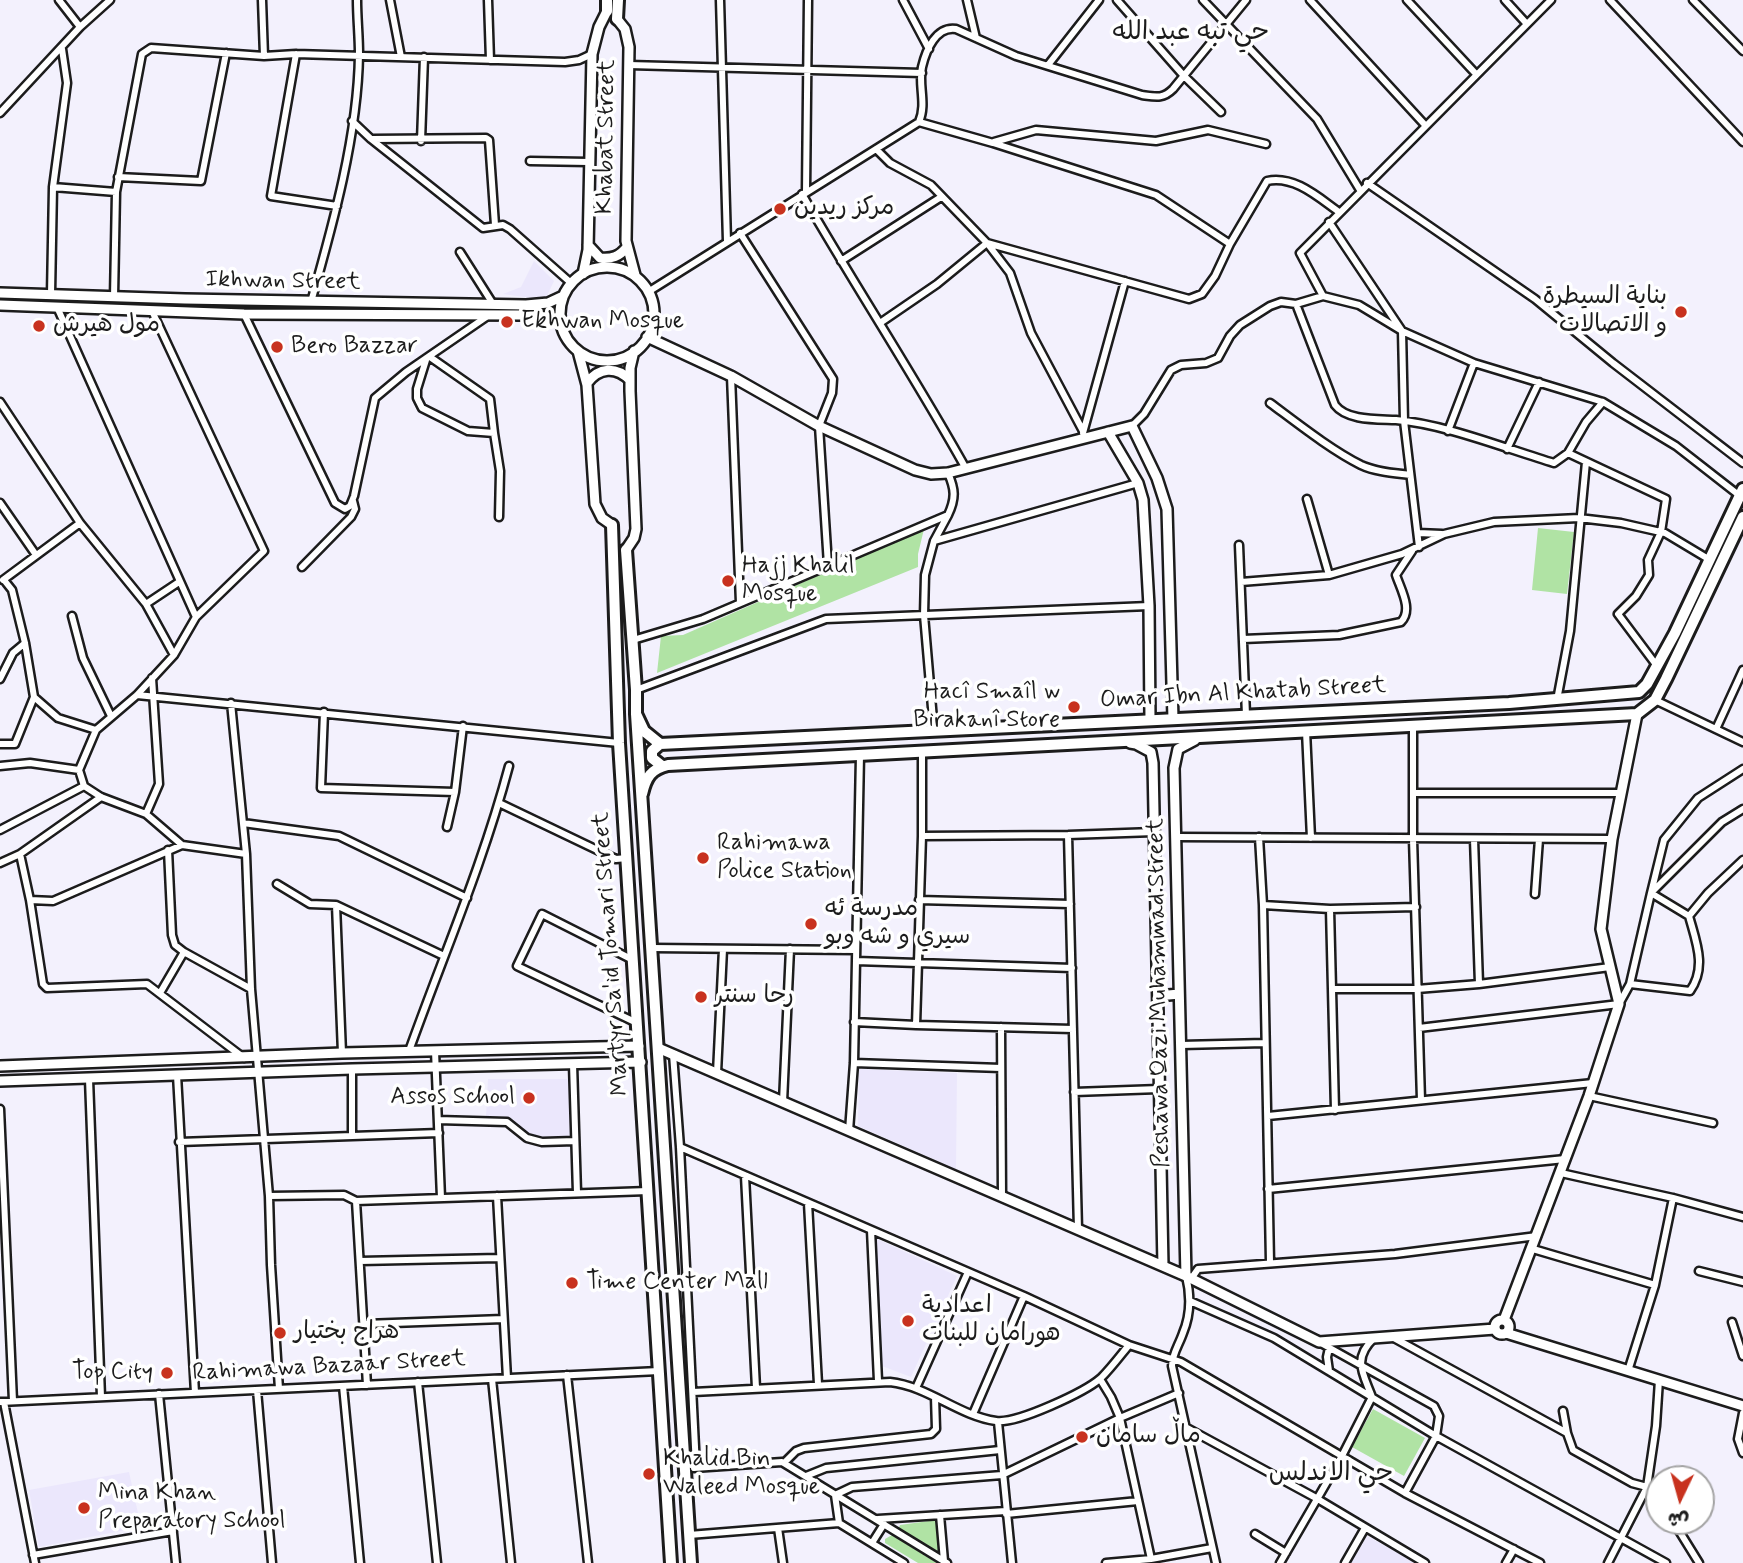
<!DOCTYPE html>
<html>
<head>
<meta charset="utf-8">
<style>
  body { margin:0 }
  #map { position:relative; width:1743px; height:1563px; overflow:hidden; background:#f3f1fd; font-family:Mynerve,"Playpen Sans Arabic",sans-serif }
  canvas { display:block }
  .north { position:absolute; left:1645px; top:1465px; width:70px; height:70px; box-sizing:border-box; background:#fff; border:2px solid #a4a4a4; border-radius:50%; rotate:185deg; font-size:19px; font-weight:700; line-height:28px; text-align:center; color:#1c1c1c }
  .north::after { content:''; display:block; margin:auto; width:24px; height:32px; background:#c8321e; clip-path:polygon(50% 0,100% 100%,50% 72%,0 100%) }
</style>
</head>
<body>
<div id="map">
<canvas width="1743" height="1563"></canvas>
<div class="north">ش</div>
</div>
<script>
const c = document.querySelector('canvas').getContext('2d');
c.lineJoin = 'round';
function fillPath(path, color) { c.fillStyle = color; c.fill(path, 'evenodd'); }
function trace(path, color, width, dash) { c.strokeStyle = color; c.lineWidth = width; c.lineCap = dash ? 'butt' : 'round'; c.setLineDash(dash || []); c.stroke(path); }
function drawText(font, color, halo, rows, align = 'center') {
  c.font = font + ' Mynerve,"Playpen Sans Arabic",sans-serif'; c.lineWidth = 7; c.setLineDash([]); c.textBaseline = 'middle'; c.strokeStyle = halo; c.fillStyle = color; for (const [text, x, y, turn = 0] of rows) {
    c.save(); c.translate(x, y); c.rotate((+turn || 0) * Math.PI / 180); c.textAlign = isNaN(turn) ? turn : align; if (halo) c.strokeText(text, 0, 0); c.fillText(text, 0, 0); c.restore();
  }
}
fillPath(new Path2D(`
  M534 261 554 281 545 300 503 294 521 287Z
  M859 1069 957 1073 956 1169 858 1126Z
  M488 1079H569L572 1139H541L530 1135 509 1117 486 1116Z
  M877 1239 957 1276 911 1377 882 1366Z
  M129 1472 141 1527 39 1547 29 1490Z
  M1367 1536 1416 1563H1351Z`), '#ebe7fc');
fillPath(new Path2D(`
  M1538 528 1574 532 1567 594 1532 590Z
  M924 529 918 554V567L657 673 661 636 683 635Z
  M1373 1409 1425 1438 1404 1476 1352 1447Z
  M936 1520 940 1553 937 1555 898 1530 900 1525Z
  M892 1535 937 1563H918L885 1543V1539Z`), '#b0e3a4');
const street = new Path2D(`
  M59 0 80 27
  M262 0 264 56
  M390 0 401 57
  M488 0 490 60
  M720 0 727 241
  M903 0 929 49
  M967 0 976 38
  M1117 0 1184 76 1221 112
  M1203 0 1317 119 1360 190
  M1310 0 1425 125
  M1407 0 1476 74
  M1505 0 1526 23
  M1610 0 1743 142
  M1693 0 1743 51
  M296 54 271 196 337 206
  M629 65 922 73
  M1048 65 1099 0
  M0 113 80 27 110 0
  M352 121 371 139 483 228 503 225 510 229 571 283
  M919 122 993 143 1156 195 1230 244
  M373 139 486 138 489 140 495 225
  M421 141 424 57
  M994 142 1036 130 1156 141 1208 130 1266 144
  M876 149 890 163 931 185 987 243 1189 299 1202 294 1215 276 1230 244 1267 181C1294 175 1318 197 1339 212
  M530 161 589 162
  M118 177 201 181 226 53
  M1367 183 1535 299 1613 363 1743 463
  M53 187 116 192
  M806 192 808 0
  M802 194C855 286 913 374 965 467
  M1329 222 1402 331 1474 363 1603 402 1676 446 1740 496
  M740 233 833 379 832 393 819 426 828 565
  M460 252 493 304
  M841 261 941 197
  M648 292 919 122C927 104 918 85 922 67 926 50 936 26 956 29L1016 56 1142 95C1156 97 1163 99 1173 89L1246 0
  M51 294 53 187 67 83 62 49
  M1323 296 1300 253 1551 0
  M114 297 116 192 142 54 151 48 264 56 296 54 565 62 579 60 592 54
  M311 302C333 224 358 135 359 54 359 36 357 18 357 0
  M1296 304 1335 405C1347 421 1378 419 1396 420 1445 424 1507 449 1554 463L1568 453 1586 422 1603 402
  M57 307 196 617
  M152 311 264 551 196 617 174 655 137 695 96 730 79 770 84 786 101 797 146 814 182 845
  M244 314 335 503 345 509 350 506 354 496 375 398 406 372 489 315
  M880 323 937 284 987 243 1010 273 1031 333 1083 431
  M426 360 417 389V398L422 408 468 431 494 433 490 399 430 357
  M731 376 740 603
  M0 402 80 523 146 604 174 655
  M1270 403C1297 423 1331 450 1361 465 1376 472 1394 473 1410 475
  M1132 426 1144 414 1171 370 1181 365 1206 363 1218 358 1230 336 1240 325 1270 306 1281 302 1296 304 1323 296 1359 305 1402 331 1404 421 1419 547
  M1448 431 1474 363
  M494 433 500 471 499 517
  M1083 433 1125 281
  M1507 449 1539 382
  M1568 453 1666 499 1661 532 1648 560 1649 575 1636 596 1618 614 1657 666
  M1307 499 1329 575
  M0 503 36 555
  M1418 533 1442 534
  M934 541 1138 483
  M1239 545 1246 715
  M302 567 351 517 355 509 353 501
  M3 580 80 523
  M4 580 12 590 25 643 34 697 58 718 96 730
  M1241 582 1329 575 1402 554 1444 534 1494 522 1579 518 1621 523 1665 533 1710 560
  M146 604 179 582
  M72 616 83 658 111 716
  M1243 639 1339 635 1401 622C1413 610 1401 590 1396 575L1412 551
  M633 640 703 619 948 515C956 498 955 489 948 473
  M0 679 13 653 25 643
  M636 690 826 619 1149 606
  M137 695 619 743
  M1557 700 1570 631 1586 462
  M1655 700 1743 742
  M231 703 246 854 251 989 269 1196 271 1265 279 1389
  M324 712 321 788 455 792
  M1413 726V839L1421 1100
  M1716 729 1743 670
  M934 731 924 615 925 575 934 541 948 515
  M1306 731 1311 838
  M0 744H15L34 697
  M922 752V836L916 1025 1073 1029
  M0 766 30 763 79 770
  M1414 793H1621
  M499 803 616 859 627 858
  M146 814 159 784 152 678
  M243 823 339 836 467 898
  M447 827 455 792 463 726
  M0 830 84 786
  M1068 835 1078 1229
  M922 836 1068 835 1154 832
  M1176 837 1612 839
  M1259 837 1263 905 1270 1262
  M1474 839 1479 984
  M168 850 172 935 175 945 184 952 251 989
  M20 854 30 900 43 984 47 988 147 984 244 1058
  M0 863 20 854 101 797
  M277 884 310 904 336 905 444 956
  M1535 894 1539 839
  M30 900 53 901 182 845 246 854
  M919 900 1070 904
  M336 905 342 1053
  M1263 905 1330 909 1416 907
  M1330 909 1335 1110
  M1689 916 1708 893 1743 860
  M652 948 856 950
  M633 960 542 914 517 966 637 1023
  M856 961 1072 968
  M1630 984 1690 991C1707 967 1696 942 1689 916L1651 893 1664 840 1698 798 1743 769
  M1332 989H1417L1479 984 1610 967
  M160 993 184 952
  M854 1022 916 1025
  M1001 1027 1002 1196
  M1419 1028 1619 1004 1630 984 1651 893 1722 822 1743 809
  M1181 1045 1265 1043
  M409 1051C443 956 483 864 509 766
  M435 1051 441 1198
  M673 1054 680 1147 696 1467
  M854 1063 1001 1068
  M573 1064 577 1193
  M352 1069V1136
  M717 1073 723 949
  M177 1075 195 1393
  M89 1079 101 1397
  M1074 1092 1159 1089
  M1589 1096 1713 1123
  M783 1102 790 949
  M0 1109 13 1401
  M1268 1116 1593 1083
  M438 1120 507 1122 527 1138 542 1142 575 1141
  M849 1131 854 1063 860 755
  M179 1142 439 1133
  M680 1147 1024 1296 1129 1345 1181 1362 1405 1493 1540 1563
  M1561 1173 1673 1198 1743 1217
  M745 1176 756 1388
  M1268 1189 1565 1159
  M269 1196 344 1195 356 1201 367 1385
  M497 1196 507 1378
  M356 1201 648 1191
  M808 1203 818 1384
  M871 1230 878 1381
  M1533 1249 1655 1285
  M360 1261 499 1258
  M1699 1271 1743 1282
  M1186 1276C1191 1296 1191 1314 1183 1333 1179 1345 1172 1354 1172 1366L1216 1563
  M1191 1279 1198 1269 1395 1254 1537 1236
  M1190 1301 1274 1338 1436 1436 1405 1493
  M1732 1322 1743 1356
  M365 1324 503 1319
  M1394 1338 1567 1433 1573 1450 1632 1483 1647 1487 1659 1497
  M1319 1342 1434 1406 1439 1416 1436 1436 1666 1563
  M1329 1371 1327 1357 1329 1348
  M1628 1371 1655 1285 1673 1198
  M567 1375 588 1563
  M492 1379 511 1563
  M1100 1379 1111 1397 1120 1418 1151 1559
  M418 1382 437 1563
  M343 1386 360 1563
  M916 1388 968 1272
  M257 1390 272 1563
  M693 1392 890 1382C928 1386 959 1416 996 1421 1017 1424 1085 1392 1101 1378 1111 1368 1120 1356 1129 1345
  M159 1394 176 1563
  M0 1402 659 1371
  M4 1402 35 1563
  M1563 1411 1567 1433
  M1743 1413 1738 1439 1743 1453
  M973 1414 1024 1296
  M998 1422 1012 1563
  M1187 1428 1316 1498 1425 1563
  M784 1463 796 1451 804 1448 931 1434 936 1429 935 1397
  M694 1468 782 1462 947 1563
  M806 1476 826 1468 1000 1450
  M835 1495 852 1487 1002 1475 1120 1418 1179 1393
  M835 1495 839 1523
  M1006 1514 1138 1501
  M940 1515 944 1561
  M878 1519 1006 1511
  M1673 1521 1699 1563
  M778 1528 783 1563
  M1255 1534 1286 1553
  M689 1535 839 1523 904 1563
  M872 1543 884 1524
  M33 1555 173 1531
  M1106 1563 1151 1559 1212 1548
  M1280 1563 1342 1456 1372 1397C1363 1373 1352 1359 1374 1338
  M1345 1563 1365 1528
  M1506 1563 1514 1549
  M1608 1563 1647 1487 1656 1426 1659 1380`);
const secondary = new Path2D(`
  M617 19 625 29 629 47 626 241 635 275
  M588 245 600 258C612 259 619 257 627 247
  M560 314a47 47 0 1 1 94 0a47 47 0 1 1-94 0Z
  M583 274 588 250 592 54 599 27 607 11
  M0 293 185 299 526 305 548 303 563 296
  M0 305 244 314 522 315 545 317 561 323
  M647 337 731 376 819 426 915 470 931 474 948 473 1132 426 1157 478 1167 509 1173 719
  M578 351 587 385 595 504 602 518 612 525
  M587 383C599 367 616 366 630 380
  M1108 432 1138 483 1143 500 1149 606 1150 720
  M626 550 634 538 636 529 630 391V368L634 351
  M1130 743 1136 744 1151 752 1153 763 1163 1266
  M1158 996 1179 994
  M658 1048 1186 1276 1319 1342 1495 1329
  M0 1066 342 1053 639 1046
  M0 1081 352 1069 641 1062
  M1186 1276 1174 768 1178 749 1195 740
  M1495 1327a7 7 0 1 1 14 0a7 7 0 1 1-14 0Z
  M1504 1320 1589 1096 1619 1004 1601 929 1612 839 1637 714
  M1506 1333 1743 1406`);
const primary = new Path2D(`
  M607 11V0
  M617 19 618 0
  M612 525 619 743 671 1563
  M626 550 636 690V714L691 1563
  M636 714 644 731 660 744 1509 703 1639 692 1647 684 1675 633 1743 489
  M660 744 652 751V758L662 766
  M642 794C646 777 651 769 668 765L1637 714 1655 700 1666 679 1743 517`);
trace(street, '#1c1c1c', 11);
trace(secondary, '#1c1c1c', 14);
trace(primary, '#1c1c1c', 16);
trace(street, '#fff', 6);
trace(secondary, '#fff', 9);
trace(primary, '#fff', 10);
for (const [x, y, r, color] of [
  [780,209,7,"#c8321e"],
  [1681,312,7,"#c8321e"],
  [507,322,7,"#c8321e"],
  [39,326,7,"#c8321e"],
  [277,347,7,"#c8321e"],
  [728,581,7,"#c8321e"],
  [1074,707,7,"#c8321e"],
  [703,858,7,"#c8321e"],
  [811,924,7,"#c8321e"],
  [701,997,7,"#c8321e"],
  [529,1098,7,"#c8321e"],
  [572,1283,7,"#c8321e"],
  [908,1321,7,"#c8321e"],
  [280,1333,7,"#c8321e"],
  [167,1373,7,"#c8321e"],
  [1082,1437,7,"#c8321e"],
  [649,1474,7,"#c8321e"],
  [84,1508,7,"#c8321e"]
]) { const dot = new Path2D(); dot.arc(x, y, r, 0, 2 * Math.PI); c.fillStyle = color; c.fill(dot); trace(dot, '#fff', 2.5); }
drawText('24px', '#1c1c1c', '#fff', [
  ["Khabat Street",607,137,-89],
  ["Ikhwan Street",283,282,1],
  ["Omar Ibn Al Khatab Street",1243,694,-3],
  ["Martyr Sa'id Tomari Street",612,954,-94],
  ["Peshawa Qazi Muhammad Street",1160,993,-91],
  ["Rahimawa Bazaar Street",329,1367,-3]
]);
drawText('24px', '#1c1c1c', '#fff', [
  ["مركز ريدين",794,209],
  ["بناية السيطرة",1667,298,"right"],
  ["و الاتصالات",1667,326,"right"],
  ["Ekhwan Mosque",521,322],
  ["مول هيرش",53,326],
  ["Bero Bazzar",291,347],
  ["Hajj Khalil",742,567],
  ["Mosque",742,595],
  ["Hacî Smaîl w",1060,693,"right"],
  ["Birakanî Store",1060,721,"right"],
  ["Rahimawa",717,844],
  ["Police Station",717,872],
  ["مدرسة ئه",825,910],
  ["سيري و شه وبو",825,938],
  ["رحا سنتر",715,997],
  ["Assos School",515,1098,"right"],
  ["Time Center Mall",586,1283],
  ["اعدادية",922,1307],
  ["هورامان للبنات",922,1335],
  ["هراج بختيار",294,1333],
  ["Top City",153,1373,"right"],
  ["ماڵ سامان",1096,1437],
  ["Khalid Bin",663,1460],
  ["Waleed Mosque",663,1488],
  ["Mina Khan",98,1494],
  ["Preparatory School",98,1522]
], 'left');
drawText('26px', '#1c1c1c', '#fff', [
  ["حي تبه عبد الله",1191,34],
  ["حي الاندلس",1331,1475]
]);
</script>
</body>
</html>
